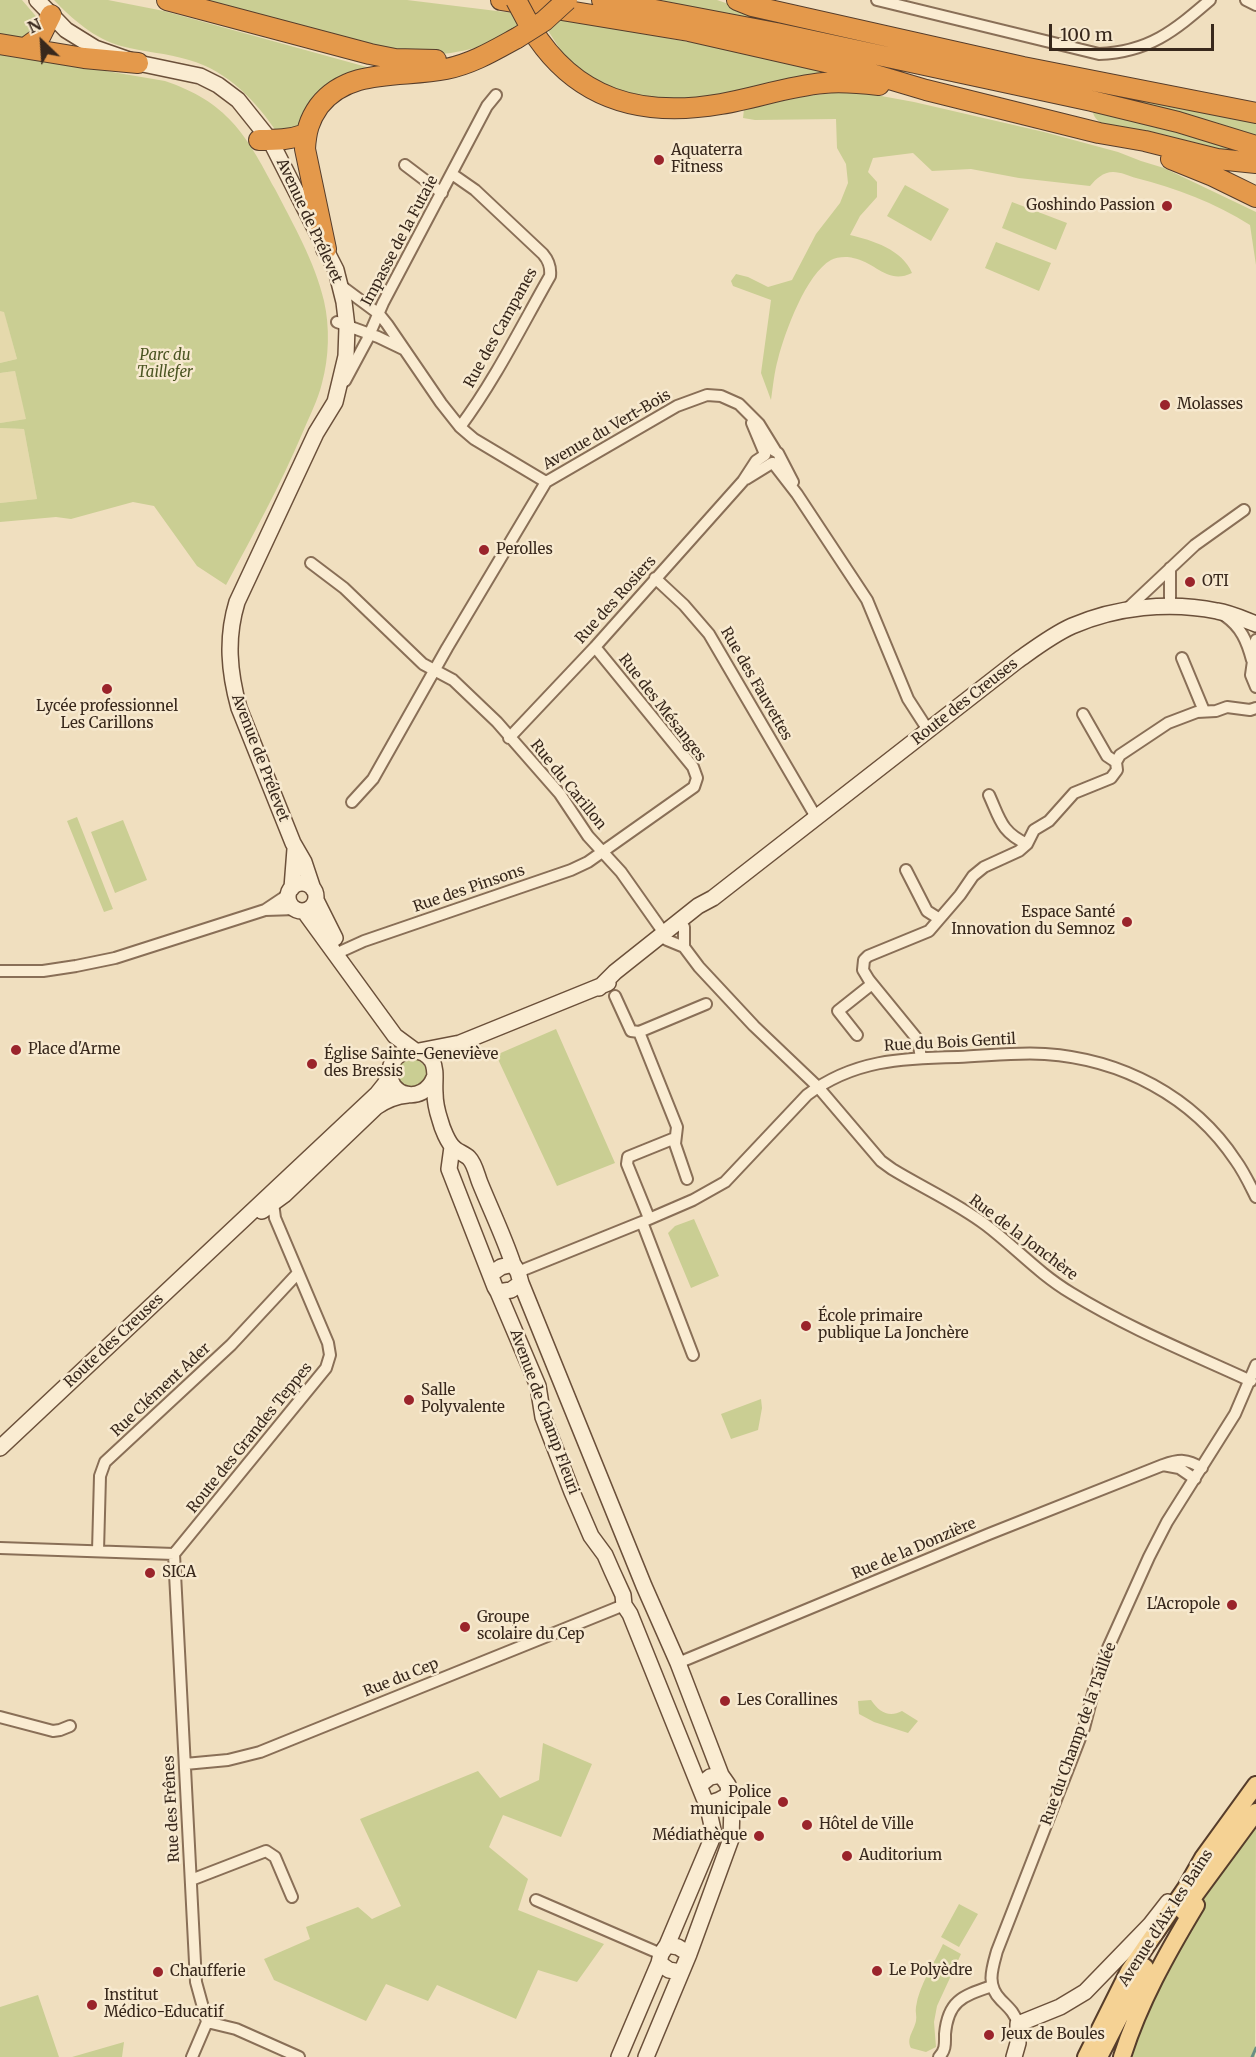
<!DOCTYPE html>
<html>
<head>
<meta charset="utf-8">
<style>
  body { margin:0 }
  #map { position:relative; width:1256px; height:2057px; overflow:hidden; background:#f0dfbf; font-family:Merriweather,serif }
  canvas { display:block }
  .north { position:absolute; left:12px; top:12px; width:60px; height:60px; -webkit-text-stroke:4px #f7e9cf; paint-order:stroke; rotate:335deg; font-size:16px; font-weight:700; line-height:24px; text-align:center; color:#38281c }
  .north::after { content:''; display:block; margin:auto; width:21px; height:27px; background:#38281c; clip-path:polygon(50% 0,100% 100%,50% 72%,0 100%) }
  .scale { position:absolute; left:1049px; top:24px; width:165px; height:27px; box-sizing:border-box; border:3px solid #38281c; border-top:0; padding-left:8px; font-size:18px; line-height:21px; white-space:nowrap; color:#38281c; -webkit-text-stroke:4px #f7e9cf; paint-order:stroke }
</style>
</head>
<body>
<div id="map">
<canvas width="1256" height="2057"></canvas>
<div class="north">N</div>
<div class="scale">100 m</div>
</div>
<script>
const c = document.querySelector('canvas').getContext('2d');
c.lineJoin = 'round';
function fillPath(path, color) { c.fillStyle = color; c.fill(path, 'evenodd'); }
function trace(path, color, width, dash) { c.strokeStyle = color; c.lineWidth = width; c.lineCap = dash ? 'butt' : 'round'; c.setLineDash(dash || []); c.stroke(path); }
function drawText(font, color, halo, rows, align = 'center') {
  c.font = font + ' Merriweather,serif'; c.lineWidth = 5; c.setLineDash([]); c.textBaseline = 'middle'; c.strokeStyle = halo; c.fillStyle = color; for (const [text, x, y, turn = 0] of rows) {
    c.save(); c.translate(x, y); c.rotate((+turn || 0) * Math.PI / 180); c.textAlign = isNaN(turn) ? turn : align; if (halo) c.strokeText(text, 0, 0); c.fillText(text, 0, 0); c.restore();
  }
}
fillPath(new Path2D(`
  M0 311H4L17 359 0 363Z
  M15 371 27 419 0 423V373Z
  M0 428 24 429 37 499 0 503Z`), '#e5d9ac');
fillPath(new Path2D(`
  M0 0H22L40 21V24L23 41 0 38Z
  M54 0H108L164 11 374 69 298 130 278 134C256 101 228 71 189 60 167 53 143 52 121 46 95 39 72 19 54 0Z
  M197 0H407L513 13 521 29C480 49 460 54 414 56Z
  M660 0H717L758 14 814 28 813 32Z
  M538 15 734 50 844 73 693 100 648 98 623 92 596 81 578 69 565 57Z
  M0 53 165 81C227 102 246 134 275 189 293 224 315 262 324 301 330 327 329 358 322 383 318 400 309 417 302 434 280 486 253 535 226 585L197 566 154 506 133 502 71 519 56 517 0 522V503L37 499 24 429 0 428V423L26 419 15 371 0 373V363L17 359 4 312 0 311Z
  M841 92 865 93 914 102 1044 132 1118 152 1141 161 1164 168 1256 212V265L1250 225C1215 203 1176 188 1136 178 1129 176 1121 172 1113 172 1103 172 1096 179 1090 186L1019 178 971 169 932 171 913 153 873 158 868 172 877 182V197L860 216 850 235C872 240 903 250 912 273 887 285 876 262 853 258 847 256 836 257 831 260 806 274 785 332 778 359 774 373 773 387 771 400L761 373 771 300 733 286 731 281 736 274 748 277 768 287 792 280 816 234 840 203 848 183 846 164 837 148 836 119 755 120 743 118 744 109 806 96Z
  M1102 93 1256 123V139L1101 96Z
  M1096 109 1245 149 1256 160 1104 125C1099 121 1093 118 1093 111Z
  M905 185 949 209 931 241 887 216Z
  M1012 202 1067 223 1056 250 1002 228Z
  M996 242 1051 263 1039 291 985 268Z
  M77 817 113 909 104 912 67 821Z
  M123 820 147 880 115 893 91 832Z
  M556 1029 615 1163 557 1186 496 1055Z
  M397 1074a15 15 0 1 1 30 0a15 15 0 1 1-30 0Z
  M694 1219 719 1276 691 1288 668 1233 675 1226Z
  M761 1399 762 1408 758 1430 731 1439 721 1414Z
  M871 1700C879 1712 889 1718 902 1711L918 1721 908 1733 874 1722 859 1714 858 1701Z
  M543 1743 592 1764 561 1837 503 1815 489 1847 528 1879 518 1910 604 1944 577 1982 538 1970 516 2019 437 1985 428 2001 386 1984 366 2021 274 1980 264 1959 310 1939 306 1927 358 1907 372 1919 401 1906 360 1819 478 1771 500 1798 539 1780Z
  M1256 1826 1255 2057H1127L1171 1950 1203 1900Z
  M959 1904 978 1914 959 1947 941 1937Z
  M943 1944 961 1954 937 2006 934 2022 936 2047 926 2052 911 2048C906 2038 914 2031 916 2021 917 2016 915 2011 916 2007 919 1985 934 1964 943 1944Z
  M38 1995 59 2057H0V2007Z
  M124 2042 122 2057H72Z`), '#cace93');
trace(new Path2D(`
  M1252 2057 1256 2048`), '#698f84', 3);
const street = new Path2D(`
  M877 0 1099 54C1149 52 1174 31 1210 0
  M1246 0 1256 5
  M405 165 442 193
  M452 174 475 190 543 254C549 261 551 267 550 276 521 327 495 380 460 427
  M340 285 379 314 387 324 441 403 460 427 474 439 546 482
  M337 322 378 337 403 349
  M345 381 367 340 383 303 487 106 496 95
  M752 423 765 454
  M771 449 778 453 793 482
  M773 463 797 494 867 600 908 699 928 730
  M746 479 772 463
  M311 563 344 588 423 664 453 680 497 722 560 794 588 836 621 872 664 933
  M1170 568V607
  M655 578 684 605 709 634 816 817
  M1126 610 1195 545 1244 510
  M1225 616C1241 627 1247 641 1252 660
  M1256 640 1251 675 1256 687
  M1182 658 1204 711
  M1083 714 1107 756 1116 762
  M509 738 595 647 743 481 756 461 765 455
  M989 795C1000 819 1001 832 1027 844
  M352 802 373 779 447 648 546 482 677 406 707 395 721 396 739 404 759 424 775 450
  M906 870 927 911 938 918
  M265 910 289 894
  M667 940 684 947 699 967 754 1026 818 1087 881 1161 892 1169C923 1188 957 1203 986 1225 1015 1247 1039 1274 1071 1293 1128 1328 1190 1353 1251 1381
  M684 947V927
  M342 951 364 941 571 870 588 862 694 787 697 778 693 767 595 647
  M0 971H43L76 966 115 958 265 910 296 909
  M615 996 631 1031 639 1032 677 1127 675 1144 687 1179
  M639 1032 706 1004
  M857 1035 838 1011 872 984
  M921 1058 918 1040 869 980 863 970 864 960 868 956 929 931 960 895 973 876 984 867 1019 851 1027 844 1034 830 1049 821 1074 793 1111 778 1117 770 1116 762 1120 755 1168 723 1197 712 1216 711 1227 707 1250 710 1256 708
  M649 1218 627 1164 628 1157 675 1138
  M642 1222 693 1355
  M518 1272 642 1222 693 1200 725 1182 807 1095C853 1060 902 1058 958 1057 987 1056 1016 1052 1045 1054 1121 1059 1193 1096 1236 1161 1244 1172 1250 1185 1256 1197
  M1195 1479 1179 1468 1163 1465C1180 1459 1187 1459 1202 1468
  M0 1548 174 1554 326 1368 330 1355 328 1343 275 1218 273 1203 274 1198
  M98 1551 100 1476 105 1462 231 1345 298 1273
  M174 1554 196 1982 207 2022 192 2057
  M678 1663 989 1534 1163 1465
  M0 1717 53 1731 60 1730 70 1726
  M185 1764 228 1760 260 1752 624 1605
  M191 1880 266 1851 275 1857 292 1897
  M536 1900 661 1954
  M207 2022 236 2029 299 2057
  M1018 2024C1015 2013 1009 2008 1001 2000 986 1985 992 1969 997 1951L1084 1728 1099 1670 1108 1648 1149 1557 1167 1522 1235 1414 1256 1365
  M939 2057C946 2050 945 2043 945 2034 948 2000 963 1996 992 1986`);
const secondary = new Path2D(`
  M37 0 66 30 95 48 138 63 200 76 218 85 238 100 270 140 336 270 344 302 347 327 346 356 335 402 316 433 237 602C226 638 229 672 239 708L293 843 304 862 313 889
  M288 897a14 14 0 1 1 28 0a14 14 0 1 1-28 0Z
  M292 888 295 849
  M316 900 335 938
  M304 911 395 1036 414 1050
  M599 988 615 972 698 906 713 898 1017 661C1034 649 1052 635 1072 626 1116 607 1169 601 1217 611 1230 613 1243 619 1256 624
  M419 1051 460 1043 608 983
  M434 1078C423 1105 386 1097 390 1069 394 1049 421 1044 432 1061 437 1070 434 1083 435 1093 435 1102 437 1111 440 1120 442 1128 448 1143 454 1148 458 1152 465 1154 469 1158 475 1164 477 1176 480 1183 491 1210 504 1237 513 1264
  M452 1147 449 1169 495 1287 498 1292 511 1290 521 1283 518 1272 513 1264 501 1267 491 1274
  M262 1211 284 1195 376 1107C386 1100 395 1096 408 1095
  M521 1283 644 1586 678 1663 721 1775
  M498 1292 538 1386 543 1417 572 1492 591 1536 605 1555 612 1571 623 1595 624 1605 630 1614 704 1798 707 1803C717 1802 722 1799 729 1794L728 1785 721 1775 710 1777 700 1785
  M0 1448 377 1094 385 1084 390 1073
  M667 1945 711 1841 713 1830 707 1803
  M689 1954 731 1839 732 1806 729 1794
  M619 2057 659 1963
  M646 2057 689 1954 678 1947 667 1945 661 1954 659 1963 669 1970 680 1972
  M1014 2057 1018 2043V2024L1060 2007 1085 1992 1150 1925 1168 1902`);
const primary = new Path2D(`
  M1183 1911 1256 1812
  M1086 2057 1129 1971 1186 1888 1203 1858 1256 1785
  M1099 2057 1145 1967
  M1122 2057C1139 2003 1167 1953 1196 1905`);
const highway = new Path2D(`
  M167 0 370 54 395 59 436 60
  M501 0 689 31 852 68 926 90 1099 133 1145 141 1217 159 1256 163
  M602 0 776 33 1092 101 1178 122 1256 146
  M737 0 752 6 1023 67 1256 113
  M531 28C575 100 641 118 721 104 756 98 789 86 824 83 843 81 861 83 879 85
  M0 44 84 58 138 63
  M25 48 40 37 51 15
  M259 140C277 140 289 140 306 134
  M1171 159 1213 176 1256 197
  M326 249 305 149C306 132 309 120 319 106 349 67 402 78 446 69 472 64 495 50 517 38`);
trace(street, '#896f57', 14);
trace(secondary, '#6b503a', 18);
trace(primary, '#563d2b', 20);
trace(highway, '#563d2b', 22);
trace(street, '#faecd2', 10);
trace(secondary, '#faecd2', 15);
trace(primary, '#f5d294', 16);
trace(highway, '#e4994b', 20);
const highwayBridge = new Path2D(`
  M516 0 531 28
  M517 38 544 21 567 0`);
trace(highwayBridge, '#563d2b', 22, []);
trace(highwayBridge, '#e4994b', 20);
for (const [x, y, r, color] of [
  [659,160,6,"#9a242b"],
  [1167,206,6,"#9a242b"],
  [1165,405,6,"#9a242b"],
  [484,550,6,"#9a242b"],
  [1190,582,6,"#9a242b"],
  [107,689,6,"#9a242b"],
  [1127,922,6,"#9a242b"],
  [16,1050,6,"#9a242b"],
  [312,1064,6,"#9a242b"],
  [806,1326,6,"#9a242b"],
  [409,1400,6,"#9a242b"],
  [150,1573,6,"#9a242b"],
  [1232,1605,6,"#9a242b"],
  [465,1627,6,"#9a242b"],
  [725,1701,6,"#9a242b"],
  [783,1802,6,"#9a242b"],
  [807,1825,6,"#9a242b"],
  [759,1836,6,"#9a242b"],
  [847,1856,6,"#9a242b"],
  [877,1971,6,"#9a242b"],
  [158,1972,6,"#9a242b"],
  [92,2005,6,"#9a242b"],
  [989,2035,6,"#9a242b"]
]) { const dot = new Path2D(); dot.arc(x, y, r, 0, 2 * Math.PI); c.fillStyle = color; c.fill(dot); trace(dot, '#f7e9cf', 2); }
drawText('15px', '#38281c', '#f7e9cf', [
  ["Aquaterra",671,151],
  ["Fitness",671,168],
  ["Goshindo Passion",1155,206,"right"],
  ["Molasses",1177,405],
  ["Perolles",496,550],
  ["OTI",1202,582],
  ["Lycée professionnel",107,707,"center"],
  ["Les Carillons",107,724,"center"],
  ["Espace Santé",1115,913,"right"],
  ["Innovation du Semnoz",1115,930,"right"],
  ["Place d'Arme",28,1050],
  ["Église Sainte-Geneviève",324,1055],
  ["des Bressis",324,1072],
  ["École primaire",818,1317],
  ["publique La Jonchère",818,1334],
  ["Salle",421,1391],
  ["Polyvalente",421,1408],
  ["SICA",162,1573],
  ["L'Acropole",1220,1605,"right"],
  ["Groupe",477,1618],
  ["scolaire du Cep",477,1635],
  ["Les Corallines",737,1701],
  ["Police",771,1793,"right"],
  ["municipale",771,1810,"right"],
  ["Hôtel de Ville",819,1825],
  ["Médiathèque",747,1836,"right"],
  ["Auditorium",859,1856],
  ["Le Polyèdre",889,1971],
  ["Chaufferie",170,1972],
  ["Institut",104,1996],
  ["Médico-Educatif",104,2013],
  ["Jeux de Boules",1001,2035]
], 'left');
drawText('15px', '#38281c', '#f7e9cf', [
  ["Avenue de Prélevet",309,221,65],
  ["Impasse de la Futaie",400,241,-62],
  ["Rue des Campanes",501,328,-61],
  ["Avenue du Vert-Bois",607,430,-30],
  ["Rue des Rosiers",616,600,-48],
  ["Rue des Fauvettes",756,684,60],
  ["Route des Creuses",965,702,-38],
  ["Rue des Mésanges",662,708,52],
  ["Avenue de Prélevet",260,758,69],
  ["Rue du Carillon",568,785,51],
  ["Rue des Pinsons",469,889,-19],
  ["Rue du Bois Gentil",950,1043,-3],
  ["Rue de la Jonchère",1023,1238,37],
  ["Route des Creuses",114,1341,-43],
  ["Rue Clément Ader",161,1390,-43],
  ["Avenue de Champ Fleuri",544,1412,70],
  ["Route des Grandes Teppes",250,1438,-51],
  ["Rue de la Donzière",914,1549,-23],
  ["Rue du Cep",401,1678,-22],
  ["Rue du Champ de la Taillée",1079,1734,-70],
  ["Rue des Frênes",172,1809,-93],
  ["Avenue d'Aix les Bains",1166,1918,-57]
]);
drawText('italic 15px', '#4b5522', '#f7e9cf', [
  ["Parc du",165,356],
  ["Taillefer",165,373]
]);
</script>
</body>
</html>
